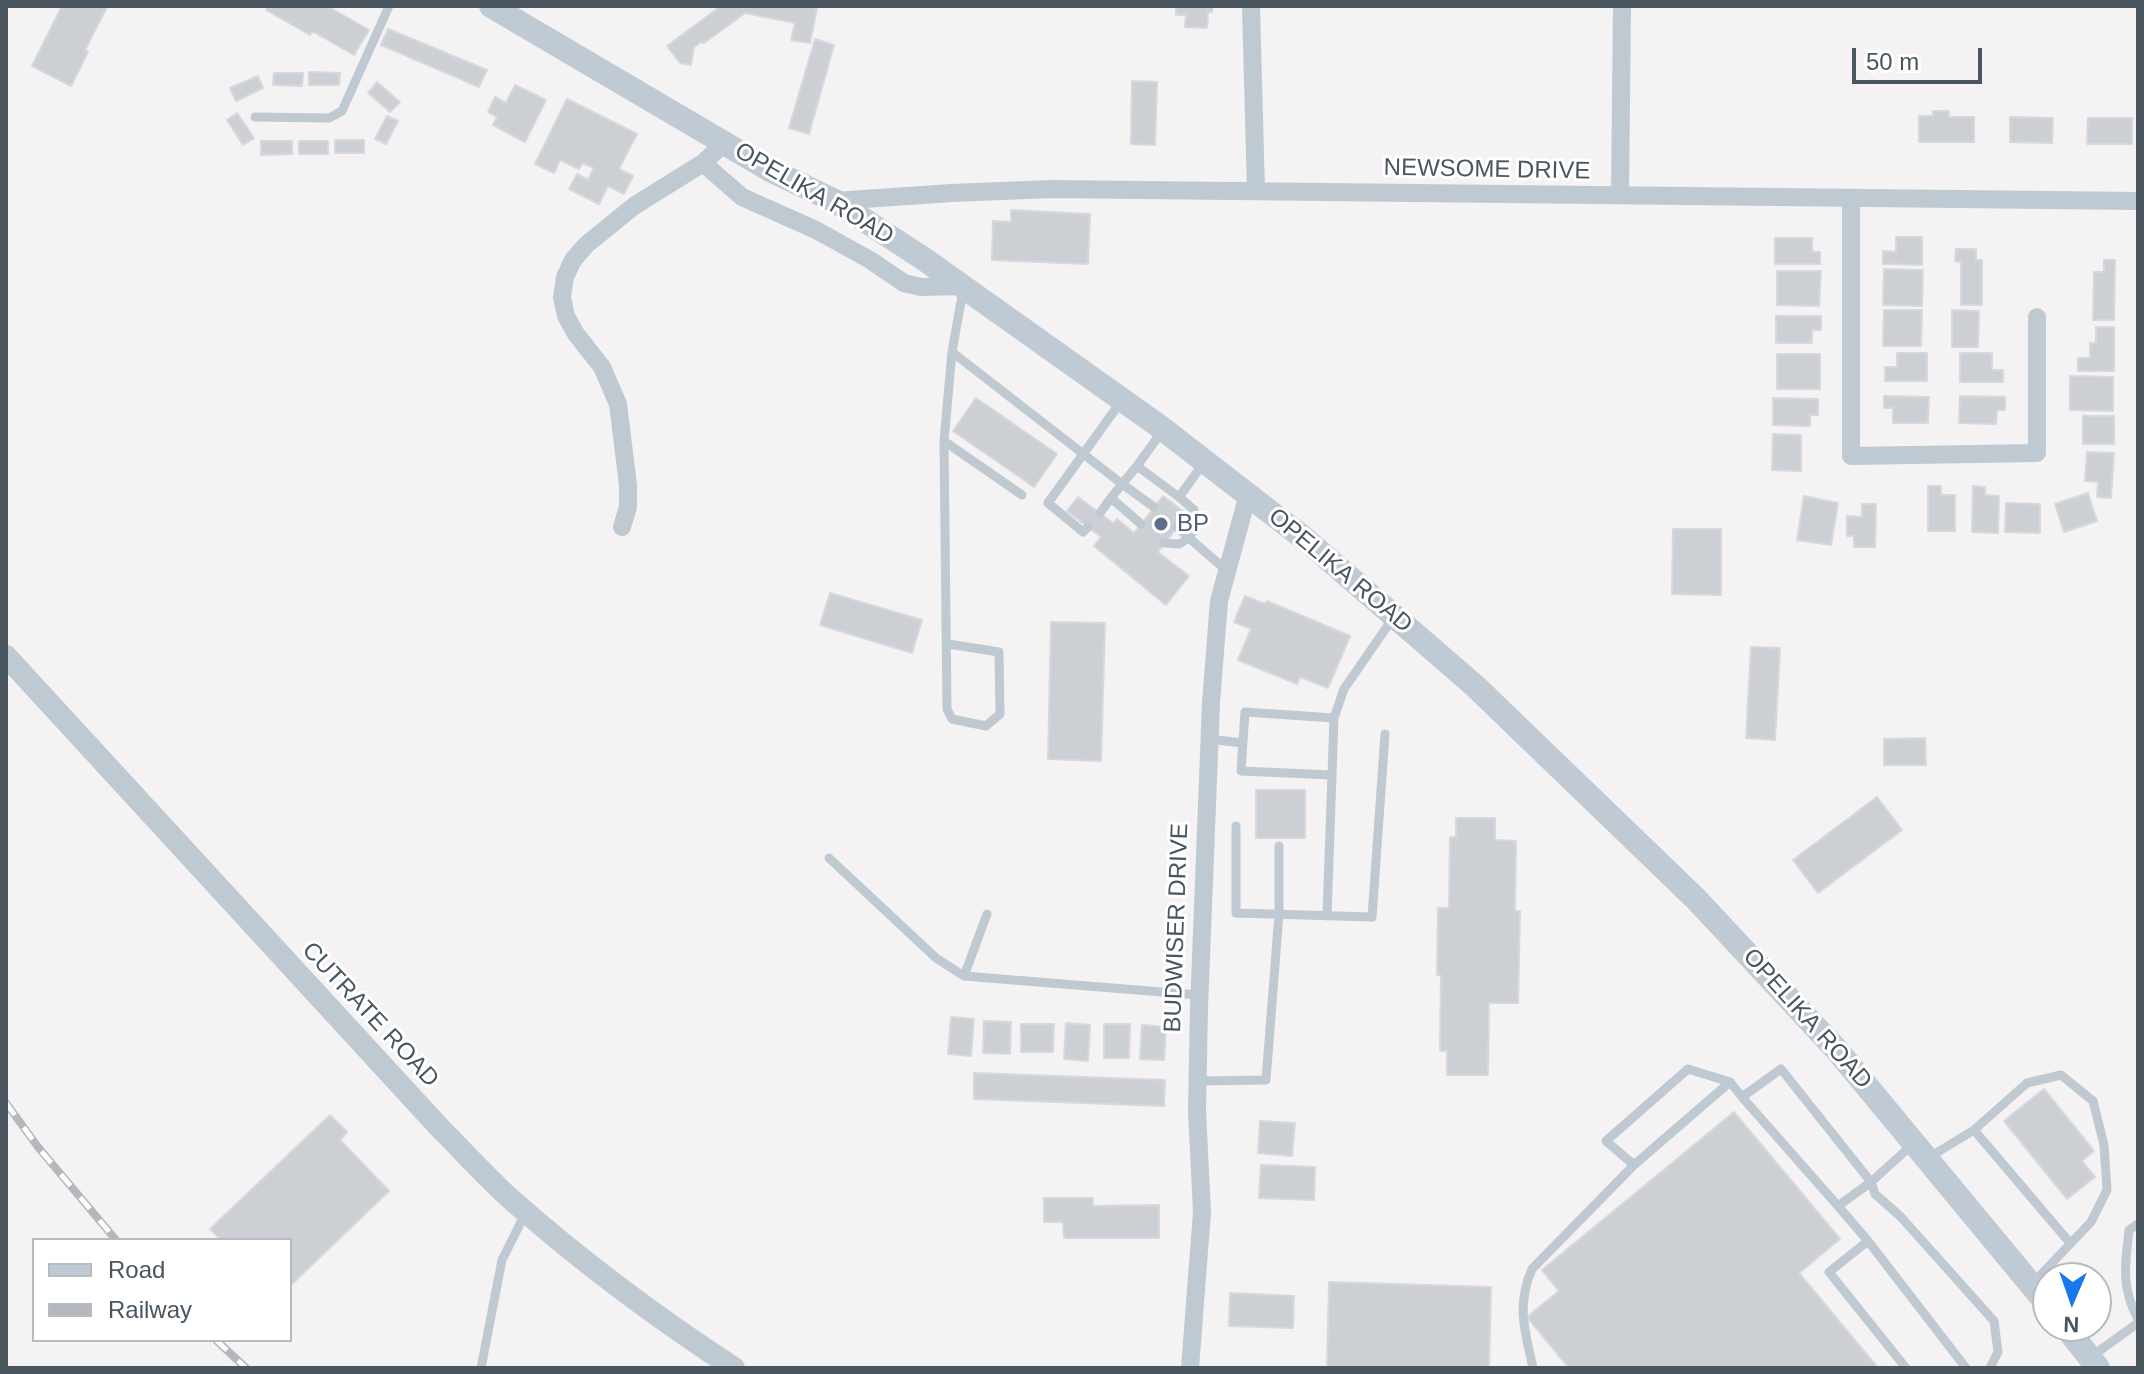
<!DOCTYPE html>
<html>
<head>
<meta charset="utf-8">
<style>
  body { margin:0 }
  #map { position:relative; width:2144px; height:1374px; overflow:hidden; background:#f4f2f2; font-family:Arial,sans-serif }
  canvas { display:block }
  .frame { position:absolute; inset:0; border:8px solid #495660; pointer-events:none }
  .legend { position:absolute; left:32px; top:1238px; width:260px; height:104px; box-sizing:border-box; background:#fff; border:2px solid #b6bbbf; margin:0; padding:10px 14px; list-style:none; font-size:24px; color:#495660 }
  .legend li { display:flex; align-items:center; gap:16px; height:40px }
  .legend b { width:40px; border:2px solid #b6bbbf }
  .north { position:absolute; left:2032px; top:1262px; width:80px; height:80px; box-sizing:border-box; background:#fff; border:2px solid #b6bbbf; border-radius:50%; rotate:182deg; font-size:22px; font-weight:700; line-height:32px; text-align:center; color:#495660 }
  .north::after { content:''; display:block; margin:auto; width:28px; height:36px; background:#1579ea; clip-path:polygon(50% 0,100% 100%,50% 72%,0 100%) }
  .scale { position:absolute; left:1852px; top:48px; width:130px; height:36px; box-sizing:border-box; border:4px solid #495660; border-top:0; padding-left:10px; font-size:24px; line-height:28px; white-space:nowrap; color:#495660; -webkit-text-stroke:6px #fff; paint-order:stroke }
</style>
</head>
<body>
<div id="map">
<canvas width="2144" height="1374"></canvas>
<div class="frame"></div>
<ul class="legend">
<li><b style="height:10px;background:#bfcad5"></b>Road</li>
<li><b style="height:10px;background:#b4b7bc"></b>Railway</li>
</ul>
<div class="north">N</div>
<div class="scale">50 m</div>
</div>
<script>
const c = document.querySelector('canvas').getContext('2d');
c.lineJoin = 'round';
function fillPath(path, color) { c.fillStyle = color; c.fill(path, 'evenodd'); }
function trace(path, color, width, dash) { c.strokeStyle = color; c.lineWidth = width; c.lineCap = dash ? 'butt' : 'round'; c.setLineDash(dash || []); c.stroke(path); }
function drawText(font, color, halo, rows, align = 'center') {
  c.font = font + ' Arial,sans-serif'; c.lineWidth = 6; c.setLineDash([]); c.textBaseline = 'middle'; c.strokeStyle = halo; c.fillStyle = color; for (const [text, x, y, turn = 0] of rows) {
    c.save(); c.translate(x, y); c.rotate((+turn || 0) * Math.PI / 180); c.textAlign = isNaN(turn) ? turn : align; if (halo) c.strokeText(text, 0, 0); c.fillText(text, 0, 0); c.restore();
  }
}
const building = new Path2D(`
  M62 6 107 7 85 50 88 52 71 86 32 66Z
  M268 6H327L369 30 354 55 312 31 310 35 266 10Z
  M721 6H805L817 8 810 43 791 40 795 23 745 13 704 43 701 42 694 47 691 65 680 63 667 46Z
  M1176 6H1213L1212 12H1208L1207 28 1185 27 1186 15H1176Z
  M388 29 487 70 479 87 381 45Z
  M815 39 834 45 809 134 789 128Z
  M309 72 340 73 339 85H309Z
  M274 73H303L302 86 273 85Z
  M258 76 263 88 236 101 230 88Z
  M1132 81 1157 82 1155 145 1131 144Z
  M377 82 400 102 390 112 368 93Z
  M515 85 546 100 525 142 493 125 497 117 488 112 495 97 506 103Z
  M567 99 637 134 619 169 633 176 624 194 608 186 599 204 569 189 577 174 588 180 594 168 582 163 579 169 560 160 554 173 535 164Z
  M1933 111H1949V117H1974V142H1919V116H1933Z
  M237 113 254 138 243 145 227 120Z
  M387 116 398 121 386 144 375 139Z
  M2010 117 2053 118 2052 143 2010 142Z
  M2088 118H2132V144H2087Z
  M335 140H364V153H335Z
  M261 141H292V154L261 155Z
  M299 141H328V154H299Z
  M1011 210 1090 214 1088 264 992 260 993 221 1011 222Z
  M1896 237H1922V265L1883 264V251L1896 252Z
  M1775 238H1812V252H1820V264H1775Z
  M1956 249H1976V260H1982V305H1961V262L1955 261Z
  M2104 260H2115L2114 320H2093L2094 272H2104Z
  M1884 269 1923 270 1922 306 1883 305Z
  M1777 271H1821L1819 306 1777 305Z
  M1884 310H1922L1921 346H1883Z
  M1952 310 1979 311 1978 347H1952Z
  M1776 316H1821V330H1812V343H1776Z
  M2096 327H2114V371H2078V358H2090V343H2096Z
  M1897 353H1927V381H1885V367H1897Z
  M1960 353H1992V370H2003V382H1960Z
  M1777 354H1820V389H1777Z
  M2070 376 2113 377V411L2070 410Z
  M1884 396 1929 397 1928 423H1893V408H1884Z
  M1960 396 2005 397V410H1997L1996 424 1959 423Z
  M976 398 1057 454 1034 487 953 431Z
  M1773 398 1818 399V415H1810V426L1773 425Z
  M2083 416H2114V444H2083Z
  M1773 434 1801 435V471L1772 470Z
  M2087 452 2114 453 2111 498 2097 497 2098 482 2085 481Z
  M1928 486H1941V495H1955V531H1928Z
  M1973 486 1985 487V495L1999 496 1998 533 1972 532Z
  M2088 493 2097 521 2064 532 2055 504Z
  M1163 496 1187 514 1158 552 1189 576 1166 605 1094 546 1101 537 1067 511 1078 497 1113 523 1117 519 1134 533Z
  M1804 496 1838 503 1831 545 1797 540Z
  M2006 503 2040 504V533L2005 532Z
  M1862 504H1876L1875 547H1854V536H1847V516L1862 517Z
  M1673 529H1721V595L1672 594Z
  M830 593 922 620 912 653 820 625Z
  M1245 596 1265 604 1267 601 1350 636 1328 688 1300 677 1297 684 1238 660 1251 629 1234 622Z
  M1051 622 1105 623 1101 761 1048 759Z
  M1751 647 1780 648 1775 740 1746 738Z
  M1925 738 1926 765H1884V739Z
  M1256 790H1305V838H1256Z
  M1877 797 1902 830 1818 893 1793 860Z
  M1456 818H1495V840L1516 841 1515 911H1520L1518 1003H1489L1488 1075H1447V1051H1440L1441 975H1437L1438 908H1449L1450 837H1456Z
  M951 1017 974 1019 971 1056 948 1054Z
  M984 1021 1011 1022 1010 1054 983 1053Z
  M1066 1023 1090 1025 1088 1061 1064 1059Z
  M1021 1024H1054L1053 1052H1021Z
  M1104 1024H1130L1129 1058H1104Z
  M1142 1025 1166 1027 1164 1060 1140 1059Z
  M974 1073 1165 1080 1164 1106 974 1099Z
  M2044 1089 2094 1151 2082 1161 2095 1177 2067 1199 2004 1121Z
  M1734 1112 1840 1239 1799 1273 1878 1368H1569L1527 1317 1559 1291 1542 1270Z
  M330 1115 347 1132 340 1140 389 1191 290 1286V1240H221L210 1229Z
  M1260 1121 1295 1123 1292 1156 1258 1153Z
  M1261 1165 1315 1167 1314 1200 1259 1198Z
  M1044 1198H1093V1206L1159 1205V1238H1064L1063 1222H1044Z
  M1329 1282 1491 1287 1489 1368H1327Z
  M1230 1293 1294 1296 1293 1328 1229 1326Z`);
fillPath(building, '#cccfd4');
trace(building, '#d6d8dd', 2);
trace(new Path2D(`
  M255 117 329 118 342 111 389 6
  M952 352 1122 484 1111 498 1141 524
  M944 441 1022 495
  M1203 464 1179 497 1194 510 1195 528 1189 538 1226 570
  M1137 466 1163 430
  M1154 507 1122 484 1137 466 1179 497
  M1100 513 1111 498
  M1088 527 1083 532 1048 503 1122 400
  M1164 543 1179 544 1189 538 1177 527
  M948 644 999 652 1000 714 986 726 952 719 947 709 944 441 952 352 963 290
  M1334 718 1344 689 1393 618
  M1209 739 1242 743
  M1236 826V913L1372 917 1385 734
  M829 858 936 958 964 976 1199 995
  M1327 916 1334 718 1245 712 1241 771 1332 775
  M964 976 987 914
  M1198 1081 1266 1080 1279 914V846
  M1974 1130 2070 1243
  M1913 1144 1871 1182 1838 1206 1868 1241 1966 1368
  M1928 1158 1974 1130 2027 1083 2061 1075 2093 1101 2104 1145 2107 1190 2091 1222 2032 1284
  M1634 1165 1606 1141 1688 1069 1730 1082 1742 1097
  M1838 1206 1742 1097 1781 1069 1871 1182 1875 1194 1900 1216 1994 1321 1998 1352 1990 1368
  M2138 1224 2129 1230C2125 1264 2121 1288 2138 1319
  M1868 1241 1829 1272 1906 1368
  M2092 1356 2138 1323
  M481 1368 502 1260 526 1212
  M1533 1368C1525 1331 1516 1306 1532 1269L1634 1165 1730 1082`), '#bfc9d1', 9);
trace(new Path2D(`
  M1251 6 1256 191
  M703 163 742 197 816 230 870 260 904 283 921 287 963 286
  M1620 195 1622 6
  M1851 199V456L2037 453V317
  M835 201 951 193 1052 189 2138 201
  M622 527 628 507V485L618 404 602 367 576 334 566 316 562 297 565 277 573 260 586 245 634 206 703 163 725 142
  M1190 1368 1202 1212 1197 1110 1199 1008 1211 703 1219 601 1248 494`), '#bfc9d1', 18);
trace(new Path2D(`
  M6 656 439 1127C464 1152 487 1178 513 1201 582 1262 656 1317 734 1368`), '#bfc9d1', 22);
trace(new Path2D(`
  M491 6 770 170 835 201 924 259 1159 426 1305 539 1475 686 1696 899 1836 1049 2048 1305
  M2065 1326 2098 1368`), '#bfcad5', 24);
const rail = new Path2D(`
  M6 1103 38 1147 116 1240
  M216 1340 246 1368`);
trace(rail, '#b4b7bc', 8);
trace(rail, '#fff', 5, [15]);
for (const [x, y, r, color] of [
  [1161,524,8,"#5c6f8a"]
]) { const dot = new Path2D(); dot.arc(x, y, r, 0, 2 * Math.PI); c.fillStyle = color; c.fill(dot); trace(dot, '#fff', 3); }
drawText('24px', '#495660', '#fff', [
  ["NEWSOME DRIVE",1487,170,1],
  ["OPELIKA ROAD",814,194,30],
  ["OPELIKA ROAD",1340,571,40],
  ["BUDWISER DRIVE",1177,928,-88],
  ["CUTRATE ROAD",370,1015,47],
  ["OPELIKA ROAD",1807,1019,48]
]);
drawText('24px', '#4e5e75', '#fff', [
  ["BP",1177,524]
], 'left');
</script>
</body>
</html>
